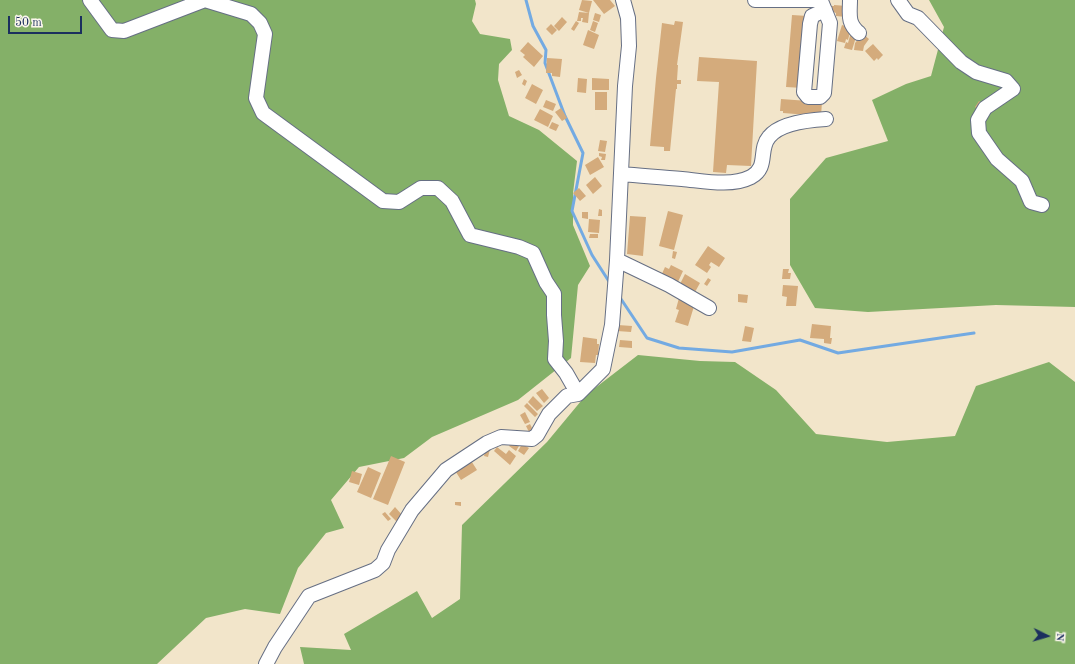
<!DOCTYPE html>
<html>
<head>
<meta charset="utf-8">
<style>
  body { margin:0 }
  #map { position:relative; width:1075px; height:664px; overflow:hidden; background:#f2e5ca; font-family:"Old Standard TT",serif }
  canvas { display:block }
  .north { position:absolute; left:1027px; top:616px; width:40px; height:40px; -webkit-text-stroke:3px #fbf7ec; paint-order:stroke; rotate:95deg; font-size:11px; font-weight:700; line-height:16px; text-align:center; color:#1b2f5e }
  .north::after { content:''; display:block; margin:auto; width:14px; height:18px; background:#1b2f5e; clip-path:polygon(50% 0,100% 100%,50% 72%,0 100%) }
  .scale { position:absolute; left:8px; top:16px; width:74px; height:18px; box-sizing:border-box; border:2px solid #1b2f5e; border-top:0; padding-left:5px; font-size:12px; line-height:14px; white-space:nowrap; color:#1b2f5e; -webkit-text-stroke:3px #fbf7ec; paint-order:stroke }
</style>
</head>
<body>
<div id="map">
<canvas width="1075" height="664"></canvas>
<div class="north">N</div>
<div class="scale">50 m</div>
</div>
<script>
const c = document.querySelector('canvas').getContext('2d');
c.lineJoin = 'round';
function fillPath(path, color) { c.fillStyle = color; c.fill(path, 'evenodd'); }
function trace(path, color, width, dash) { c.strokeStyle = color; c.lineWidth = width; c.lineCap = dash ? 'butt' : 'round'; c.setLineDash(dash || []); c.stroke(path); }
fillPath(new Path2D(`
  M0 0H475L476 4 472 21 480 34 510 39 512 50 499 64 498 80 509 116 539 130 577 161 573 193V225L590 266 578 285 571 358 518 400 432 437 404 458 359 467 331 500 344 528 326 533 298 568 280 614 245 609 206 618 157 664H0Z
  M929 0H1075V307L996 305 868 312 815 308 790 265V199L826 158 888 141 872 100 906 84 931 76 944 27Z
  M638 355 700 361 735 362 776 390 816 434 887 442 955 436 976 386 1049 362 1075 382V664H304L300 647 351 650 344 634 417 591 432 618 460 599 462 525 547 442 586 395Z`), '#84b068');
trace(new Path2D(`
  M526 0 533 26 546 50 545 63 565 116 583 153 572 211 592 255 610 283
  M619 296 647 338 679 348 732 352 800 340 838 353 974 333`), '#73aae2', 3);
fillPath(new Path2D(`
  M582 0 592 1 589 13 579 10Z
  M593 0H610L615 6 604 14Z
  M834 5 847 6 846 17 836 16V13L831 11 832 6H834Z
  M579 12 589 13 588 23 582 22 583 18H581V21H577Z
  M595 13 601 15 599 22 593 20Z
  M792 15 808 16 803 88 786 87Z
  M562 17 567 22 559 31 554 26Z
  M576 21 579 23 574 31 571 29Z
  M593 21 598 23 595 32 590 30Z
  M675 21 683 22 677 65H678L677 80H681V84H677V89H676L670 151H664V147L650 146 656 78 662 23 674 25Z
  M551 24 557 30 552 35 546 29Z
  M842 25 851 28 848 40 846 39 845 43 837 41Z
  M588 30 599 35 594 49 583 45Z
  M851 32 857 34 852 50 844 48 846 42 848 43Z
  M863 34 869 39 864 46 863 51 854 50 855 43Z
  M528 42 543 56 534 67 523 57 525 55 520 51Z
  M873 44 883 55 878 60 877 58 874 61 865 51Z
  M699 57 757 61 751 166 727 165 726 173 713 172 719 82 697 81Z
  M547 58 562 59 560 77 552 76V73H546Z
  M519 70 522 75 517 78 515 72Z
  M578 78 587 79 586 93 577 92Z
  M592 78 609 79V90H592Z
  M524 79 527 81 525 86 522 84Z
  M532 84 543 90 536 104 525 98Z
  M595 92H607V110H595Z
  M781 99 822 102 821 116 783 113V111H780Z
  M546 100 556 104 553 111 543 107Z
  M979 101 984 105 979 111 975 107Z
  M561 108 567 118 562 121 555 112Z
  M540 109 553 116 548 127 534 120Z
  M552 122 559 125 556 131 549 128Z
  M600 140 607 141 605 152 598 151Z
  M599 153 606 154 605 160H601L602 157 599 156Z
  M598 157 604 167 590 175 585 165Z
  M595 177 602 186 593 194 586 185Z
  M579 188 586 196 580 201 573 193Z
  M599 209 602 210V216H598Z
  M668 211 683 215 674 250 659 246Z
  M582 212H588V219L582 218Z
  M630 216 646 217 643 256 627 254Z
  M589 219 600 220 599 233 588 232Z
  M590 234H598V238H589Z
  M708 246 725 258 719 267 711 262 709 265 711 267 707 273 695 265Z
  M673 251 677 252 675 259 672 258Z
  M671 265 683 271 677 284 661 276 665 267 669 269Z
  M783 269H789L788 273H791L790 279H782Z
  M685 274 700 283 695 292 680 284Z
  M708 278 711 280 707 286 704 284Z
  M783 285 798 286 796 306H786L787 297 782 296Z
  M738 294 748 295 747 303 738 302Z
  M679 298 695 303 688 326 675 322 679 310 676 309Z
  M812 324 831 326 830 338H832L831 344 824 343V339L810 338Z
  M618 325 632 326 631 332 617 331Z
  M745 326 754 328 751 342 742 341Z
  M583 337 597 339V344H599L598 355H596L595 363 580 362Z
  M620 340 632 341V348L619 347Z
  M542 389 549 398 544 403 536 393Z
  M533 396 543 406 537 411 528 402Z
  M527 403 538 414 535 417 524 406Z
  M525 412 530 422 525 424 520 415Z
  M530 424 534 432 530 434 526 426Z
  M512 442 519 446 516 451 509 446Z
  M522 444 529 448 524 455 518 451Z
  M497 447 506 454 509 450 516 456 510 465 494 451Z
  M486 448 490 449 488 457 484 456Z
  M391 456 405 462 388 505 373 499Z
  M470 459 477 470 461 480 454 469Z
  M368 467 381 473 371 498 357 492Z
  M352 471 362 474 359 485 349 482Z
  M455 502H461V506L455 505Z
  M395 507 403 516 397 522 389 514Z
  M385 512 391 519 388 521 382 514Z`), '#d4ab7c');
const minor = new Path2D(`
  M90 0 112 30 124 31 205 0 251 14 260 23 265 34 256 98 263 113 383 201 399 202 421 188H438L452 201 470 235 519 247 533 253 546 282 554 294V315L556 341 555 359 566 373 578 394
  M755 0H821
  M850 0C850 14 847 23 859 33
  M898 0 908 14 918 18 961 62 976 72 1006 81 1013 89 985 108 978 120 979 133 997 159 1022 181 1031 202 1042 205
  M821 1 830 23 824 93 820 97H808L804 92 810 24 812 16 825 10
  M621 174C642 176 662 177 682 179 704 181 731 187 751 177 769 167 758 150 769 137 780 123 809 120 826 119
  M617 260 669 285 709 308
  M266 664 275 647 309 596 375 570 383 563 388 550 412 510 446 470 487 443 501 437 532 439 537 435 549 414 567 396 578 394 603 369 612 325 617 260 625 86 629 46 628 18 623 0`);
trace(minor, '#666f84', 16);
trace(minor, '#fff', 14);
</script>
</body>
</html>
